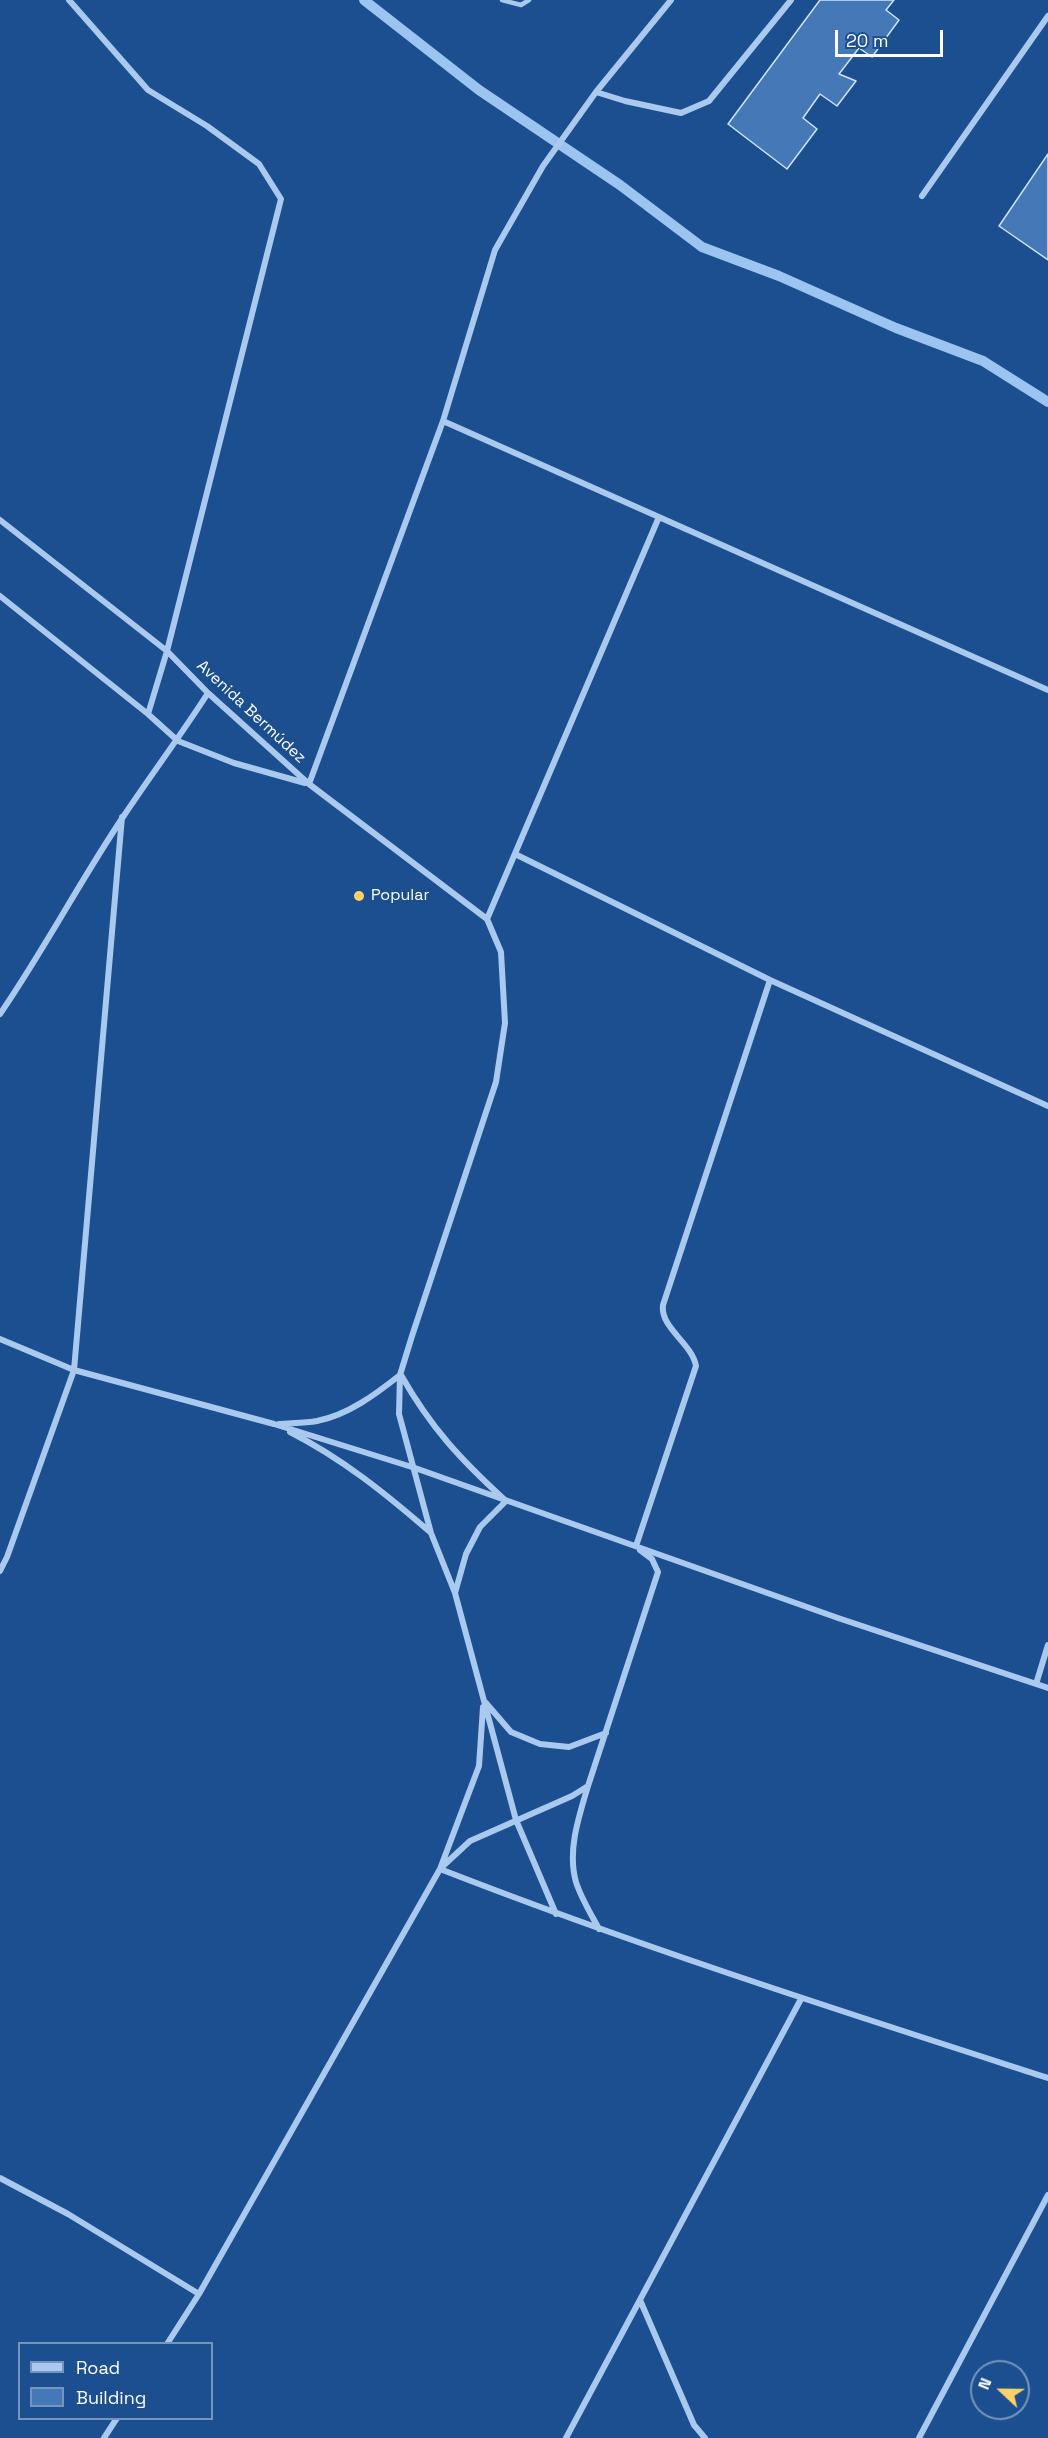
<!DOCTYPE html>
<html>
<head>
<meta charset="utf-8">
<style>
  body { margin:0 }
  #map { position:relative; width:1048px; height:2438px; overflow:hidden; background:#1b4f8f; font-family:"Space Grotesk",sans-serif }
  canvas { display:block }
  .legend { position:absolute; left:18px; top:2342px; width:195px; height:78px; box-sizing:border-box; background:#1b4f8f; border:2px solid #7695bc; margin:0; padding:8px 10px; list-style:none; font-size:18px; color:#fff }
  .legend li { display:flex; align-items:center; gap:12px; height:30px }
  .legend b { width:30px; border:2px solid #7695bc }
  .north { position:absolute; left:970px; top:2360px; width:60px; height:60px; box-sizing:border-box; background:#1b4f8f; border:2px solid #7695bc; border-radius:50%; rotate:292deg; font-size:16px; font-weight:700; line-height:24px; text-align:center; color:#fff }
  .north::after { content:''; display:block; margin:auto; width:21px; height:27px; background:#ffd166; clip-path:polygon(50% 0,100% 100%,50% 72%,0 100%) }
  .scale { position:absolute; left:835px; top:30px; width:108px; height:27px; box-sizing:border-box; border:3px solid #fff; border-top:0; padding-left:8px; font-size:18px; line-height:21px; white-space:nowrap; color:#fff; -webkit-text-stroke:4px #1b4f8f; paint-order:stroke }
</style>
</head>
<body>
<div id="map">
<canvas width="1048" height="2438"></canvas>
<ul class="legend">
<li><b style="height:8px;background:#a9c9ee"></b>Road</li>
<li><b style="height:16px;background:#4478b7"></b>Building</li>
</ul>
<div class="north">N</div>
<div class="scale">20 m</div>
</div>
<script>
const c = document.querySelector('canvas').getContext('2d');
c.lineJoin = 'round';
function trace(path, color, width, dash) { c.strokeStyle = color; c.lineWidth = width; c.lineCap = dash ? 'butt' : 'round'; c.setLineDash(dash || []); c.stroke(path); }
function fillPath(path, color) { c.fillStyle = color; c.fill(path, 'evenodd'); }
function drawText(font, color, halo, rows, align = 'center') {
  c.font = font + ' "Space Grotesk",sans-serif'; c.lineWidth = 4.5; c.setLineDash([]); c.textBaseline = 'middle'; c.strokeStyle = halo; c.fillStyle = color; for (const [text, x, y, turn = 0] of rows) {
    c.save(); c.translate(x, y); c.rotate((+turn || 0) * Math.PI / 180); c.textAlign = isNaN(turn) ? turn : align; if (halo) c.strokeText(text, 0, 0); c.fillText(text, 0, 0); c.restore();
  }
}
trace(new Path2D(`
  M364 0 479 90 620 185 702 247 779 276 896 328 983 361 1048 402`), '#9cc4f0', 10);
const building = new Path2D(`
  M820 0H894L886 10 899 20 872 57 859 48 839 74 856 81 837 106 820 94 803 118 817 129 787 169 728 124Z
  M1048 154V260L999 226Z`);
fillPath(building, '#4478b7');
trace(building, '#cfe3fa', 1.5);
trace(new Path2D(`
  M502 0 521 5 529 0`), '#a9c9ee', 4.5);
trace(new Path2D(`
  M69 0 148 90 207 126 259 164 281 199 167 651 148 714
  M596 92 625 101 681 113 709 101 791 0
  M922 196 1048 16
  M443 421 1048 690
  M0 520 167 651 208 693 309 784 487 919 501 952 505 1023 496 1082 412 1336 400 1375 399 1414 431 1533 455 1593 516 1820 556 1914
  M0 596 148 714 178 741 234 763 305 783
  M309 784 443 421 495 250 543 166 596 92 671 0
  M515 854 770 980 1048 1106
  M487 919 659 517
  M0 1014C44 950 80 881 123 817 151 775 181 735 208 693
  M0 1339 74 1370 274 1424 415 1468 838 1618 1048 1688
  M401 1375C431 1428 461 1460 506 1501L480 1527 466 1554 455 1593
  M279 1424C292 1423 305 1423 317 1421 348 1415 376 1394 400 1375
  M290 1432C343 1459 386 1494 430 1532
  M636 1546 696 1366C692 1343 660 1328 663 1305L770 980
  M0 1571 7 1557 74 1370 122 817
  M1036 1684 1048 1645
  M486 1703 511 1732 540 1744 569 1747 606 1733
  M588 1786C579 1816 567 1851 576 1882 581 1898 591 1914 599 1929
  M443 1866 470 1841 572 1796 588 1786 658 1572 652 1559 640 1550
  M440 1869C640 1947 844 2012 1048 2078
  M0 2178 68 2214 199 2294
  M640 2300 694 2425 705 2438
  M167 2344 199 2294 440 1869 479 1766 483 1707
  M104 2438 117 2418
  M566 2438 801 1999
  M919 2438 1048 2195`), '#a9c9ee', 6);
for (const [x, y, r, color] of [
  [359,896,6,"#ffd166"]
]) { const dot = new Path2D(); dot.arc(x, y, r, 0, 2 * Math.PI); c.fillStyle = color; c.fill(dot); trace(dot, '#1b4f8f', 2); }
drawText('16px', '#fff', '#1b4f8f', [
  ["Avenida Bermúdez",251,712,43]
]);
drawText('16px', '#fff', '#1b4f8f', [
  ["Popular",371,896]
], 'left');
</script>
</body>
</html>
